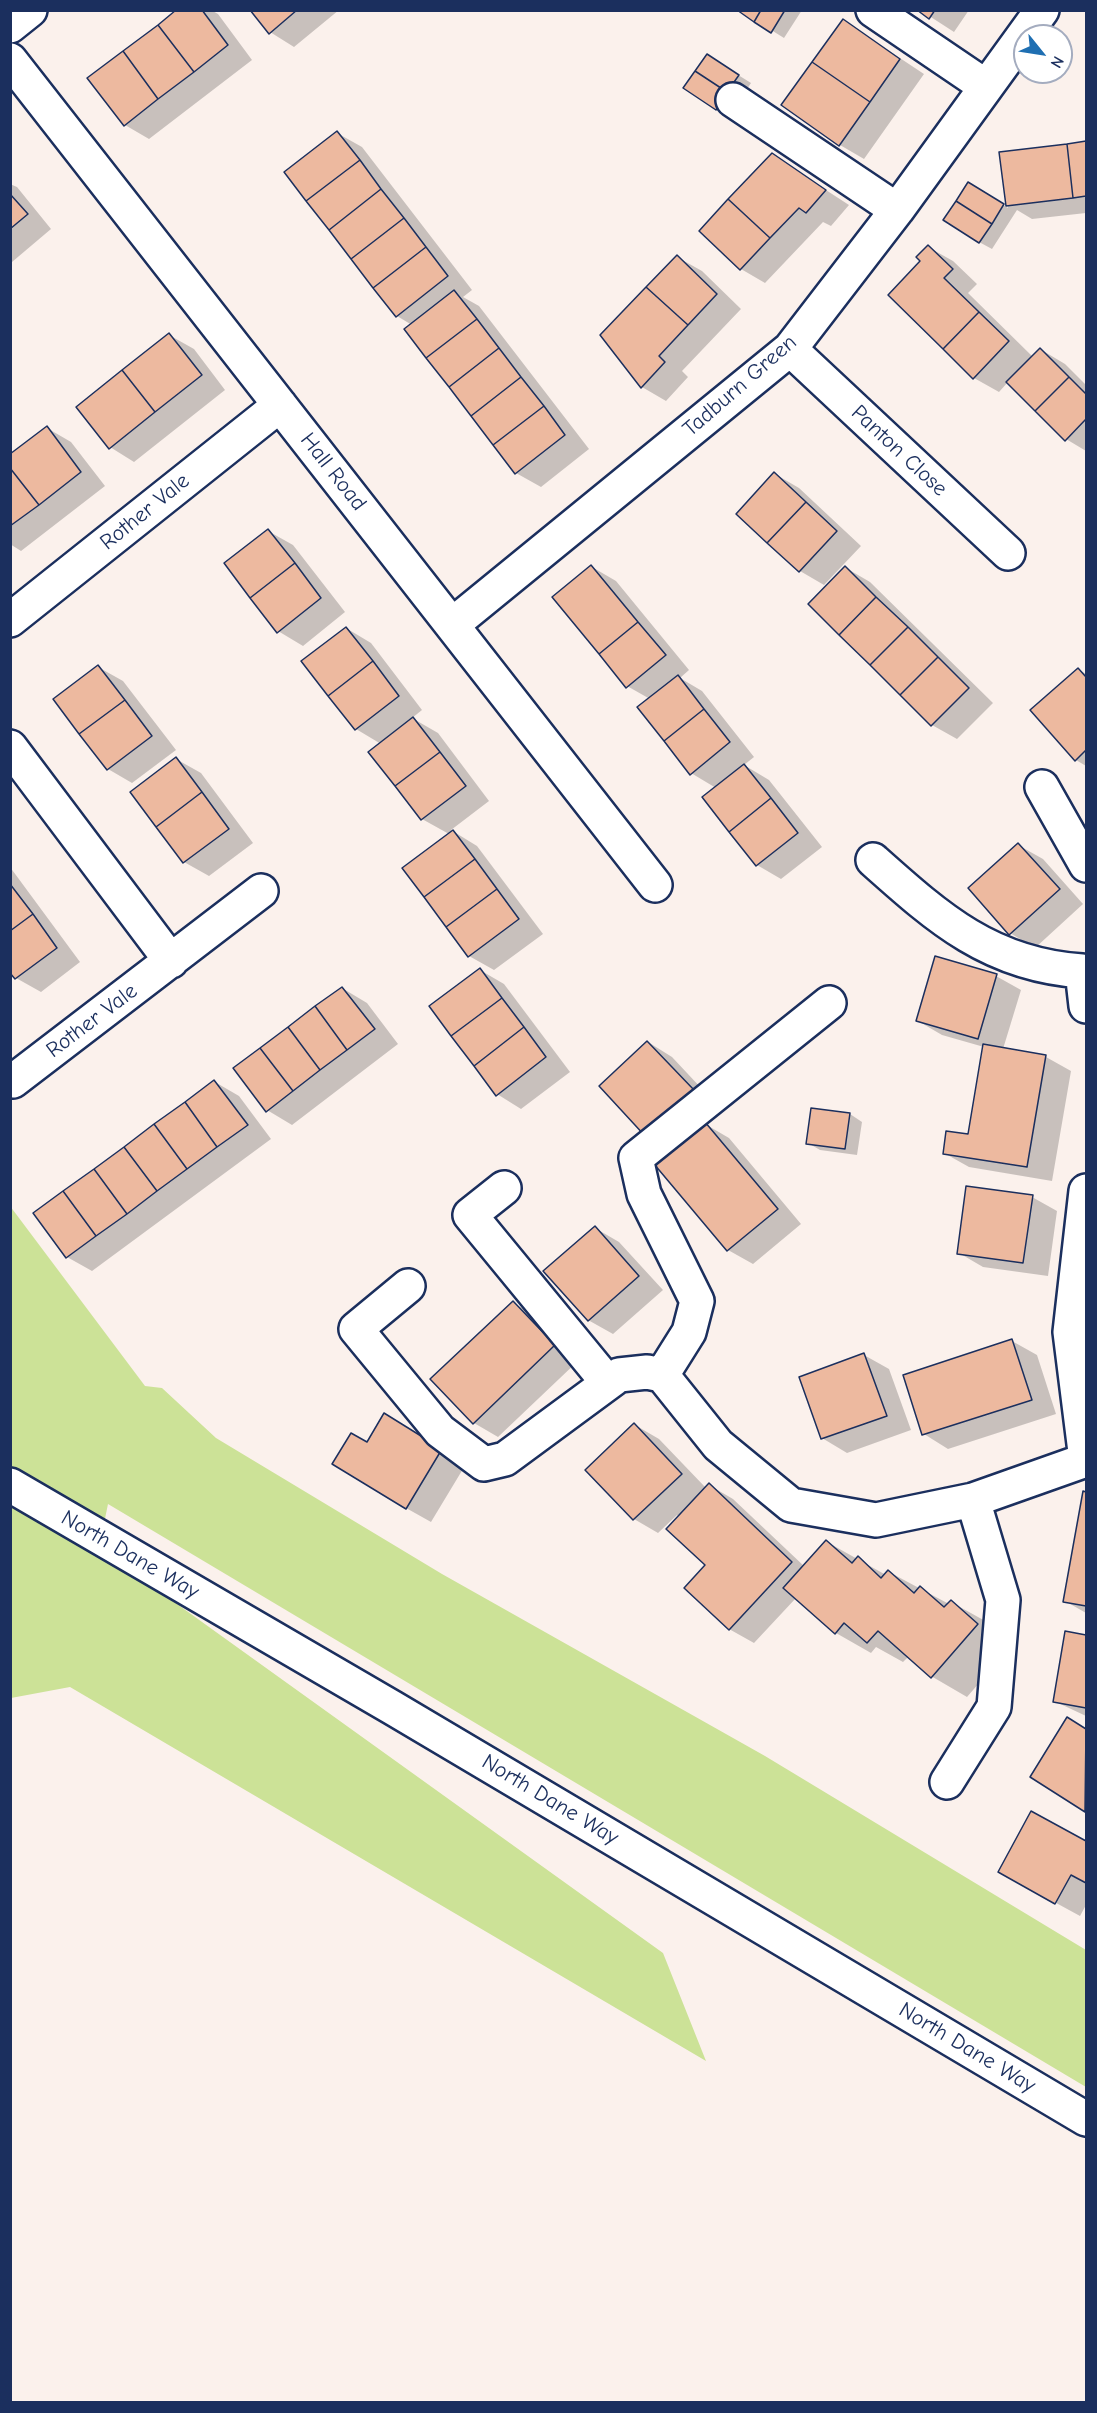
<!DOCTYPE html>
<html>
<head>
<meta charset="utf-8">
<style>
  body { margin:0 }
  #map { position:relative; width:1097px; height:2413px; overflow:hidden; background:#fbf1ec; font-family:"Comic Neue",sans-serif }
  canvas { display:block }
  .frame { position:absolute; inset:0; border:12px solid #1b2f5e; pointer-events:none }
  .north { position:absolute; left:1013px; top:24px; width:60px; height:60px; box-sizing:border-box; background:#fff; border:2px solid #a4acbf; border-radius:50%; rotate:120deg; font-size:16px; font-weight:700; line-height:24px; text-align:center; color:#1b2f5e }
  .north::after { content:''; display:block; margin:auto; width:21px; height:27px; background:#1f6fb2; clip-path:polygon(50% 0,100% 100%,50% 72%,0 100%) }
</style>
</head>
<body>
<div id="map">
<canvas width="1097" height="2413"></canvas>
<div class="frame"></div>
<div class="north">N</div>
</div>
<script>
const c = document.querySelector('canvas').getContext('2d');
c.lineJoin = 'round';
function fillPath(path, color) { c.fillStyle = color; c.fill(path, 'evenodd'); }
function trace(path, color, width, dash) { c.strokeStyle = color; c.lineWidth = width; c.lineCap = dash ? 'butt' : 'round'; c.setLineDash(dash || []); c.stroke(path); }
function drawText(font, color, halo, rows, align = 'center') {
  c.font = font + ' "Comic Neue",sans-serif'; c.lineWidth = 5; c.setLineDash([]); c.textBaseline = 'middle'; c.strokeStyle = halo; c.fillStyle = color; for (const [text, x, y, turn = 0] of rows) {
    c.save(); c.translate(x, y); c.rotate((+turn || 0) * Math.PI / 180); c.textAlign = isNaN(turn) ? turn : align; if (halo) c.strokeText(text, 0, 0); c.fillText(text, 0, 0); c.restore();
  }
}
fillPath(new Path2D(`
  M10 1206 145 1386 162 1388 216 1438 442 1574 765 1756 1086 1950V2087L108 1504 99 1548 663 1953 706 2061 70 1687 11 1698Z`), '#cce297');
fillPath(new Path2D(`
  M179 10H211L218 14 252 60 149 139 125 125Z
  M252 10H339L294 47 270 32Z
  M739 10H802L784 38Z
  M920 10H969L954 32Z
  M844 21 924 74 864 159 840 145Z
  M719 63 751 83 729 116 685 88Z
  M337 133 362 147 472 290 463 297 479 306 589 449 541 487 516 473 406 330 412 325 397 316Z
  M1086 143V213L1032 219 1017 210 992 249 979 242 981 191 1008 208 1001 153Z
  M772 155 849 205 831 226 823 222 765 283 741 269Z
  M10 184 17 187 51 229 12 262Z
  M928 247 953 261 977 284 968 293 1033 357 1040 349 1065 364 1086 385V451L1066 439 1008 382 999 392 974 378 923 261Z
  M677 257 702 271 741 309 682 371 688 377 666 401 642 387 602 335Z
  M169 335 194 349 225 390 134 462 110 447Z
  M47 428 71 442 105 486 21 551 10 544V456Z
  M775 474 799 488 861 546 824 585 800 571Z
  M268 531 293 545 345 612 303 646 278 631Z
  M592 567 616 581 689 670 680 678 702 691 754 757 744 765 769 780 822 847 781 879 757 865 716 788 691 773 650 699 627 686Z
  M846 568 870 582 993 703 957 739 932 725Z
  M346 628 371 643 422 710 412 718 438 733 489 801 451 830 477 846 543 934 494 970 469 956 449 834 422 819 370 752 381 744 356 729Z
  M98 667 123 681 176 750 132 783 108 769Z
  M1078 669 1086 674V766L1076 760Z
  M176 759 201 773 253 843 209 876 184 862Z
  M1018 845 1043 859 1083 904 1035 948 1010 933Z
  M10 867 80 962 41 992 16 978 10 970Z
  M480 970 504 984 570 1072 521 1109 497 1094Z
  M996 976 1021 990 1003 1049 1046 1057 1071 1071 1052 1181 969 1167 944 1153 969 1136 984 1047 942 1035 918 1021Z
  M342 988 367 1003 398 1044 292 1125 267 1110Z
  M648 1042 672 1057 718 1106 705 1124 729 1138 801 1224 753 1264 728 1250Z
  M215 1082 239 1096 271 1139 92 1271 67 1257 35 1214Z
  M850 1114 862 1122 857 1155 820 1150 808 1143Z
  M1032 1197 1057 1211 1048 1276 983 1267 959 1253Z
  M595 1228 619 1242 663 1290 613 1334 588 1320Z
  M513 1303 538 1317 579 1360 498 1437 474 1423Z
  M1012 1341 1037 1355 1056 1414 948 1449 924 1434Z
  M864 1355 889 1369 911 1430 847 1453 822 1438Z
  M385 1415 466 1464 431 1522 406 1508 368 1444Z
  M635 1425 659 1439 706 1488 709 1485 733 1499 805 1567 827 1542 886 1575 889 1572 949 1604 951 1602 987 1622 1012 1645 967 1697 931 1676 909 1656 903 1662 876 1647 871 1653 836 1633 796 1598 754 1643 729 1629 707 1565 679 1517 677 1515 658 1533 634 1519Z
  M1084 1493H1086V1613L1065 1601Z
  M1066 1633 1086 1636V1716L1054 1701Z
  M1068 1719 1086 1730V1810L1032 1776Z
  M1032 1813 1086 1843V1905L1080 1916 1025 1886Z`), '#0003');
const building = new Path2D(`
  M176 10H202L228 45 194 72 158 25Z
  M250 10H297L269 34Z
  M737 10H761L754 22Z
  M761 10H785L771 33 754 22Z
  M917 10H935L929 19Z
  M843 19 900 59 870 102 812 62Z
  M158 25 194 72 158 99 123 51Z
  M123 51 158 99 124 126 87 78Z
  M707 54 739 75 727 92 695 71Z
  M812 62 870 102 839 146 781 105Z
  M695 71 727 92 716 110 683 88Z
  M337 131 360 160 306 201 284 172Z
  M1086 141V196L1073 198 1067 144Z
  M1067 144 1073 198 1006 206 999 152Z
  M772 153 826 190 806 213 799 208 770 238 728 199Z
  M360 160 381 189 329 230 306 201Z
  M968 182 1004 204 992 224 956 201Z
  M381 189 404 218 351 259 329 230Z
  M10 194 28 214 10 229Z
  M728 199 770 238 740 270 699 231Z
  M956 201 992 224 979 243 943 220Z
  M404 218 426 247 373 288 351 259Z
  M928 245 953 269 944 278 979 312 943 349 888 295 920 261 916 257Z
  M426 247 448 276 396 317 373 288Z
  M677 255 717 294 688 325 646 287Z
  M646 287 688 325 659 356 665 362 641 388 600 335Z
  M454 290 477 319 426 358 404 329Z
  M979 312 1009 341 973 379 943 349Z
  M477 319 499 348 449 387 426 358Z
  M169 333 202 375 155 412 122 370Z
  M499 348 521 377 471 416 449 387Z
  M1040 348 1069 377 1035 411 1006 382Z
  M122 370 155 412 109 449 76 407Z
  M521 377 544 406 493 445 471 416Z
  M1069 377 1086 394V419L1065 441 1035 411Z
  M544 406 565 435 515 474 493 445Z
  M47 426 81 472 39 505 10 468V454Z
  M10 468 39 505 10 526Z
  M774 472 806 502 767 543 736 514Z
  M806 502 837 531 799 572 767 543Z
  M268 529 295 563 250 598 224 563Z
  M295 563 321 598 277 633 250 598Z
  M591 565 638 622 599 654 552 597Z
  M845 566 876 597 839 635 808 604Z
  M876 597 908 627 870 665 839 635Z
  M638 622 666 655 626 688 599 654Z
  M346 627 373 661 328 696 301 661Z
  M908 627 938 657 900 695 870 665Z
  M938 657 969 688 931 726 900 695Z
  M373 661 399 696 355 730 328 696Z
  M98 665 125 700 79 734 53 699Z
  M1078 668 1086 677V750L1075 761 1030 710Z
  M678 675 704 709 664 741 637 707Z
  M125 700 152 736 107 770 79 734Z
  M704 709 730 742 690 775 664 741Z
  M413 717 440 752 395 786 368 752Z
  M440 752 466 786 421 820 395 786Z
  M176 757 202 792 156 827 130 792Z
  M744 764 771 798 729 832 702 797Z
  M202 792 229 829 183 863 156 827Z
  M771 798 798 833 756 866 729 832Z
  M453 830 475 859 424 897 402 868Z
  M1018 843 1060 889 1009 935 968 888Z
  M475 859 497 889 446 927 424 897Z
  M10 884 33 914 10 931Z
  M497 889 519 919 468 957 446 927Z
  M33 914 57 948 15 979 10 973V931Z
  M935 956 997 974 978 1039 916 1021Z
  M480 968 502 998 451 1036 429 1006Z
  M342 987 375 1029 347 1050 315 1006Z
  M502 998 524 1027 474 1066 451 1036Z
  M315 1006 347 1050 320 1070 288 1027Z
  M288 1027 320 1070 293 1091 260 1048Z
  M524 1027 546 1057 496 1096 474 1066Z
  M647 1041 695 1091 646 1137 599 1086Z
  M983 1044 1046 1055 1027 1167 943 1154 946 1131 968 1134Z
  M260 1048 293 1091 266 1112 233 1068Z
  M214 1080 248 1125 217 1147 185 1102Z
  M185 1102 217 1147 187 1169 154 1124Z
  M811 1108 850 1113 845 1149 806 1144Z
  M705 1122 778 1209 727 1251 654 1164Z
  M154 1124 187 1169 157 1191 124 1147Z
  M124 1147 157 1191 127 1214 94 1169Z
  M94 1169 127 1214 96 1236 63 1191Z
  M966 1186 1033 1195 1023 1263 957 1254Z
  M63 1191 96 1236 66 1258 33 1213Z
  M595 1226 639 1276 588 1321 543 1271Z
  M513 1301 555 1345 473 1424 430 1379Z
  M1012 1339 1032 1400 922 1435 903 1375Z
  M864 1353 887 1416 821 1439 799 1377Z
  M384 1413 442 1449 406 1509 332 1464 351 1433 367 1442Z
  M634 1423 682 1474 633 1520 585 1470Z
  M709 1483 792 1562 729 1630 684 1588 705 1565 666 1529Z
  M1083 1491 1086 1492V1606L1063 1602Z
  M826 1540 852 1563 858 1556 881 1578 888 1570 914 1593 920 1586 944 1607 951 1600 978 1624 931 1678 878 1631 867 1643 844 1623 835 1634 783 1588Z
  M1065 1631 1086 1635V1708L1053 1702Z
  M1067 1717 1086 1729 1085 1812 1030 1777Z
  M1031 1811 1086 1841V1883L1071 1875 1055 1904 998 1872Z`);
fillPath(building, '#edb99f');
trace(building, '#1b2f5e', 1.5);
const minor = new Path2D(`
  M873 10 985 86
  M10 26 30 10
  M10 60 655 885
  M733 100 897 210
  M790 349 1008 553
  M10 620 280 405
  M452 625 790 349 897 210 1042 10
  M10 747 171 961
  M1042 787 1086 865
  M873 860C938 918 990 965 1082 971
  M1082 971 1086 1006
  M13 1081 261 891
  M504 1188 470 1215 608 1383
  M408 1286 356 1329 440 1431 484 1464 505 1459 619 1375 647 1372 662 1375
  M662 1375 718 1445 791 1505 876 1520 973 1500 1086 1460
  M662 1375 689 1332 697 1301 644 1194 636 1158 829 1003
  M1086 1460 1070 1332 1086 1191
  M10 1485 393 1708 1086 2119
  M947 1782 994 1707 1003 1600 973 1500`);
trace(minor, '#1b2f5e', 38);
trace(minor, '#fff', 33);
drawText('22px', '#1b2f5e', '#fff', [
  ["Tadburn Green",740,386,-41],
  ["Panton Close",899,451,43],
  ["Hall Road",333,472,52],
  ["Rother Vale",145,512,-39],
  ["Rother Vale",92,1021,-37],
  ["North Dane Way",130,1555,30],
  ["North Dane Way",550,1800,31],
  ["North Dane Way",967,2048,31]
]);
</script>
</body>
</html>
